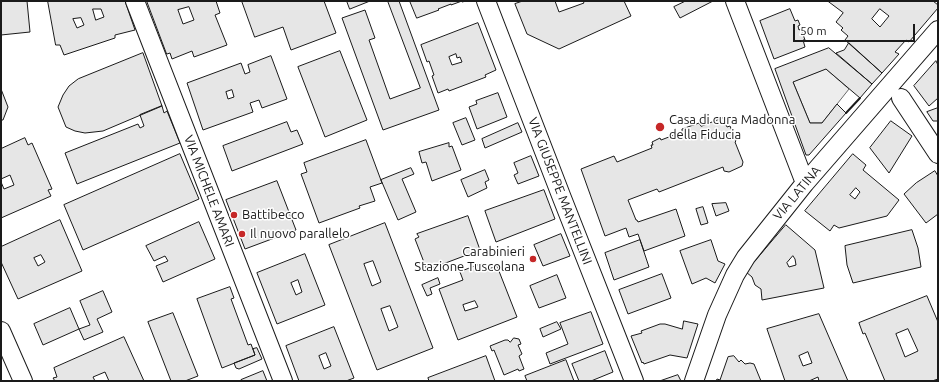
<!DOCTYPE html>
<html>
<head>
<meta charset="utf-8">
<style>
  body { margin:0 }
  #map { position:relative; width:939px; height:382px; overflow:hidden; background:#fff; font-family:Ubuntu,sans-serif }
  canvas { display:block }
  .frame { position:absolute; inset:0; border:2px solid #1a1a1a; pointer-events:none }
  .scale { position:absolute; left:793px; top:24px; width:122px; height:18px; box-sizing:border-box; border:2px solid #1a1a1a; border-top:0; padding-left:5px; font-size:12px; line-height:14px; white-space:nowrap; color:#1a1a1a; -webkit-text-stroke:3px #fff; paint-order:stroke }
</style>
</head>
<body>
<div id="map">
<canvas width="939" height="382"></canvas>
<div class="frame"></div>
<div class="scale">50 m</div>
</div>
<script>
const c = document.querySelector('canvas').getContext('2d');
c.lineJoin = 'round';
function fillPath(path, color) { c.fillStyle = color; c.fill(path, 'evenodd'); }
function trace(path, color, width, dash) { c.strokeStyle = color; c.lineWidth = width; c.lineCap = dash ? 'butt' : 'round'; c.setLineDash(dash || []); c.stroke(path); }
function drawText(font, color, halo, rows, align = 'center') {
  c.font = font + ' Ubuntu,sans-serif'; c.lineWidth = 3; c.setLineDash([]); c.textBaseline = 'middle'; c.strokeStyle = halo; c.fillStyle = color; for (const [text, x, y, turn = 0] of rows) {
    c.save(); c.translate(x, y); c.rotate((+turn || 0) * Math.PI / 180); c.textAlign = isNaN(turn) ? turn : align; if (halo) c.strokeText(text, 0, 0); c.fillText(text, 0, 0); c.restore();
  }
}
const built = new Path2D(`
  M826 69 849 89 822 123H810L793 82Z`);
fillPath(built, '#ededed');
trace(built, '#6a6a6a', 1);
const building = new Path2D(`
  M1 1H27L30 32 1 35Z
  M48 1H125L135 30 115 35V38L64 55 60 45H56ZM93 9H101L104 17 96 20ZM81 18 84 25 77 28 73 19Z
  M147 1H216L220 13 215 15 227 45 194 57 192 51 172 59 170 53 167 54ZM189 7 194 20 183 24 178 10Z
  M242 1H324L336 33 291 50 283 27 255 37Z
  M347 1H370L350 9Z
  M388 1H399L439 110 383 130 342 18 365 10 375 38 369 40 390 99 420 88Z
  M410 1H466L462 2V1L451 5V4L438 9 439 10 417 18Z
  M523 1H555L559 12 584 3 583 1H624L631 16 559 49 527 34 515 4Z
  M686 1H713L680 18 674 7Z
  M828 1H933L938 5V8L909 42 906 40 895 52 899 54 882 73 845 40 848 36 841 30 843 28 836 22 843 13ZM880 9 889 16 880 27 872 19Z
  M790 9 795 21 798 20 800 25 798 26 799 30 801 29 805 40H803L805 47 774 59 760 21Z
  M478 23 496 70 485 75 486 77 449 91 448 89 438 93 432 76 434 75 429 61 427 62 421 45ZM456 54 457 58 460 57 462 62 452 65 449 57Z
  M849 43 882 73 872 84 836 53 844 50Z
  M829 48 872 84 860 98 826 69 793 82 810 123H822L837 104 846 113 809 155H806L775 69Z
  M340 51 367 120 325 137 298 67Z
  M143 53 162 106 103 131 85 133 75 131 66 127 58 107 63 95 69 86 78 79Z
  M271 56 287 99 262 108 259 100 250 103 253 112 203 130 187 83 241 63 245 74 250 72 248 65ZM232 90 234 97 228 99 226 92Z
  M936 61 938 65V98L929 106 914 86Z
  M1 89 8 107 3 120H1Z
  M498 93 507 117 477 129 469 107 477 104 476 101Z
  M162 106 164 113 167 111 180 143 77 184 65 153 138 124 140 128 144 126 140 115Z
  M938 108V121H933L927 112Z
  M466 118 475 140 462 145 453 123Z
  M723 118 727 127 730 126 736 141 735 142 743 162 742 166 729 172 724 171 723 167 659 192 657 189 628 200 636 220H637L638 222 676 209 685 236 644 251 638 234 629 237 626 228 605 236 581 169 614 156 617 162 652 148 651 145H653L652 142 660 138 661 140 682 132V129L699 123 701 126Z
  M891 121 912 136 889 173 870 148Z
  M287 122 291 132 297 130 303 144 232 171 223 146Z
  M518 123 522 132 485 148 482 139Z
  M25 138 28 145 32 143 52 189 48 190 51 196 1 218V182L4 189 14 185 10 175 1 179V149Z
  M366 140 382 183 370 187 375 201 359 206 360 208 319 223 301 174 307 172 304 163Z
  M449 143V147L452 146 461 170 432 181 426 162 422 163 419 152Z
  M180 154 199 199 83 250 64 205Z
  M853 154 866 165 863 170 899 200 887 216 839 228 834 225 830 231 805 211ZM856 188 860 192 855 199 850 195Z
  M531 156 539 176 518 184 514 175 518 173 514 163Z
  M411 168 414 174 402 179 416 212 398 220 381 180Z
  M485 170 489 180 485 182 487 188 468 197 461 180Z
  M935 171 938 176V214L926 223 904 194 916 183Z
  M277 181 296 230 245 249 226 200Z
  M544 190 555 219 496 242 485 211Z
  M726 203 729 211 716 216 712 204Z
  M703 207 708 223 701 225 696 209Z
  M468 216 480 250 427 270 415 239 419 237 417 234Z
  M60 220 82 271 18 299 1 262V247ZM41 255 45 262 38 266 34 258Z
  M199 222 215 259 163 282 156 266 168 261 165 256 154 261 146 246Z
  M385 223 433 348 377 370 329 245ZM373 261 381 282 372 286 364 264ZM390 306 398 327 389 331 381 309Z
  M786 225 815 250 824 288 762 300 761 289 755 285 752 277 746 272ZM793 256 795 259 796 265 789 267 787 263Z
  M912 230 918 248 921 267 853 283 847 265 845 246Z
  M561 234 570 256 543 266 534 245Z
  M640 240 649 267 614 280 605 253Z
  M711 240 718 261 725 264 715 283 706 278 692 284 680 251Z
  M305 254 325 305 277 324 257 273ZM298 280 302 292 296 295 291 283Z
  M481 264 483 271 497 266 517 317 458 340 439 289 463 280 460 272ZM475 301 478 307 465 311 463 305Z
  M662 274 671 298 628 314 619 290Z
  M557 275 566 298 539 308 530 286Z
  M438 278 440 284 430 288 432 294 427 296 422 285Z
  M230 287 234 298 231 299 248 345 251 344 255 355 222 368 197 299Z
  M103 291 112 312 97 319 103 332 84 340 79 329 90 325 80 301Z
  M927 296 938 322V379L932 381H885L865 333 863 334 859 323ZM908 329 918 351 905 357 896 334Z
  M70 308 79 329 43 345 34 324Z
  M591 312 603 344 550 364 546 353 568 344 560 323Z
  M173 313 198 376 185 381H171L148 322Z
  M819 314 848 381H819L818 377 809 381H785L767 329ZM808 352 812 363 803 366 799 356Z
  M684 321 698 324 687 358 670 355 644 364 643 362 642 363 631 336 642 333 641 331 660 324H665L682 329Z
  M557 322 561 329 543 337 540 329Z
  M334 327 354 378 346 381H299L286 346ZM326 353 331 366 324 369 319 356Z
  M124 337 144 381H109L105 372 93 377 95 381H55L53 378 57 377 54 368Z
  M514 338 519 339 521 344 518 345 522 354 519 356 524 369 519 371 518 369 504 375 494 350 492 351 490 346 505 340H508L510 342Z
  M257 348 262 359 239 369 236 368 234 363 255 355 253 349Z
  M605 351 613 372 591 381H579L572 364Z
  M486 356 495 381H429L428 378Z
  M734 356 739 362 741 360 745 364 750 363 754 364 761 381H716L717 379 720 380 728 357Z
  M566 360 574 381H527L525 376Z
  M263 371 267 381H241V380Z
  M678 375 681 381H660Z`);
fillPath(building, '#e6e6e6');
trace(building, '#1a1a1a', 1);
const minor = new Path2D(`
  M135 1 283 381
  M486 1 562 198 634 381
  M735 1 805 183
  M901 98 938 154
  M1 331 23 381
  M694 381 717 315 735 275 746 257 805 183 938 30`);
trace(minor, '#1a1a1a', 20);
trace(minor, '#fff', 18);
trace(new Path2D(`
  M846 113 860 98`), '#1a1a1a', 2);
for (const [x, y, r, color] of [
  [660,127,5,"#c62828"],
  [234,215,4,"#c62828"],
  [242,234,4,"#c62828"],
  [533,259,4,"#c62828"]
]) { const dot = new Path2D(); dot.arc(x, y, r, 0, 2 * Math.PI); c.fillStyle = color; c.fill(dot); trace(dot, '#fff', 1.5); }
drawText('13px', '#1a1a1a', '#fff', [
  ["Casa di cura Madonna",669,120],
  ["della Fiducia",669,135],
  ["Battibecco",242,215],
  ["Il nuovo parallelo",250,234],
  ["Carabinieri",525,252,"right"],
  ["Stazione Tuscolana",525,267,"right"]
], 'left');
drawText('13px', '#1a1a1a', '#fff', [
  ["VIA MICHELE AMARI",209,191,69],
  ["VIA GIUSEPPE MANTELLINI",560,191,69],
  ["VIA LATINA",797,193,-50]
]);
</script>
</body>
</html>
